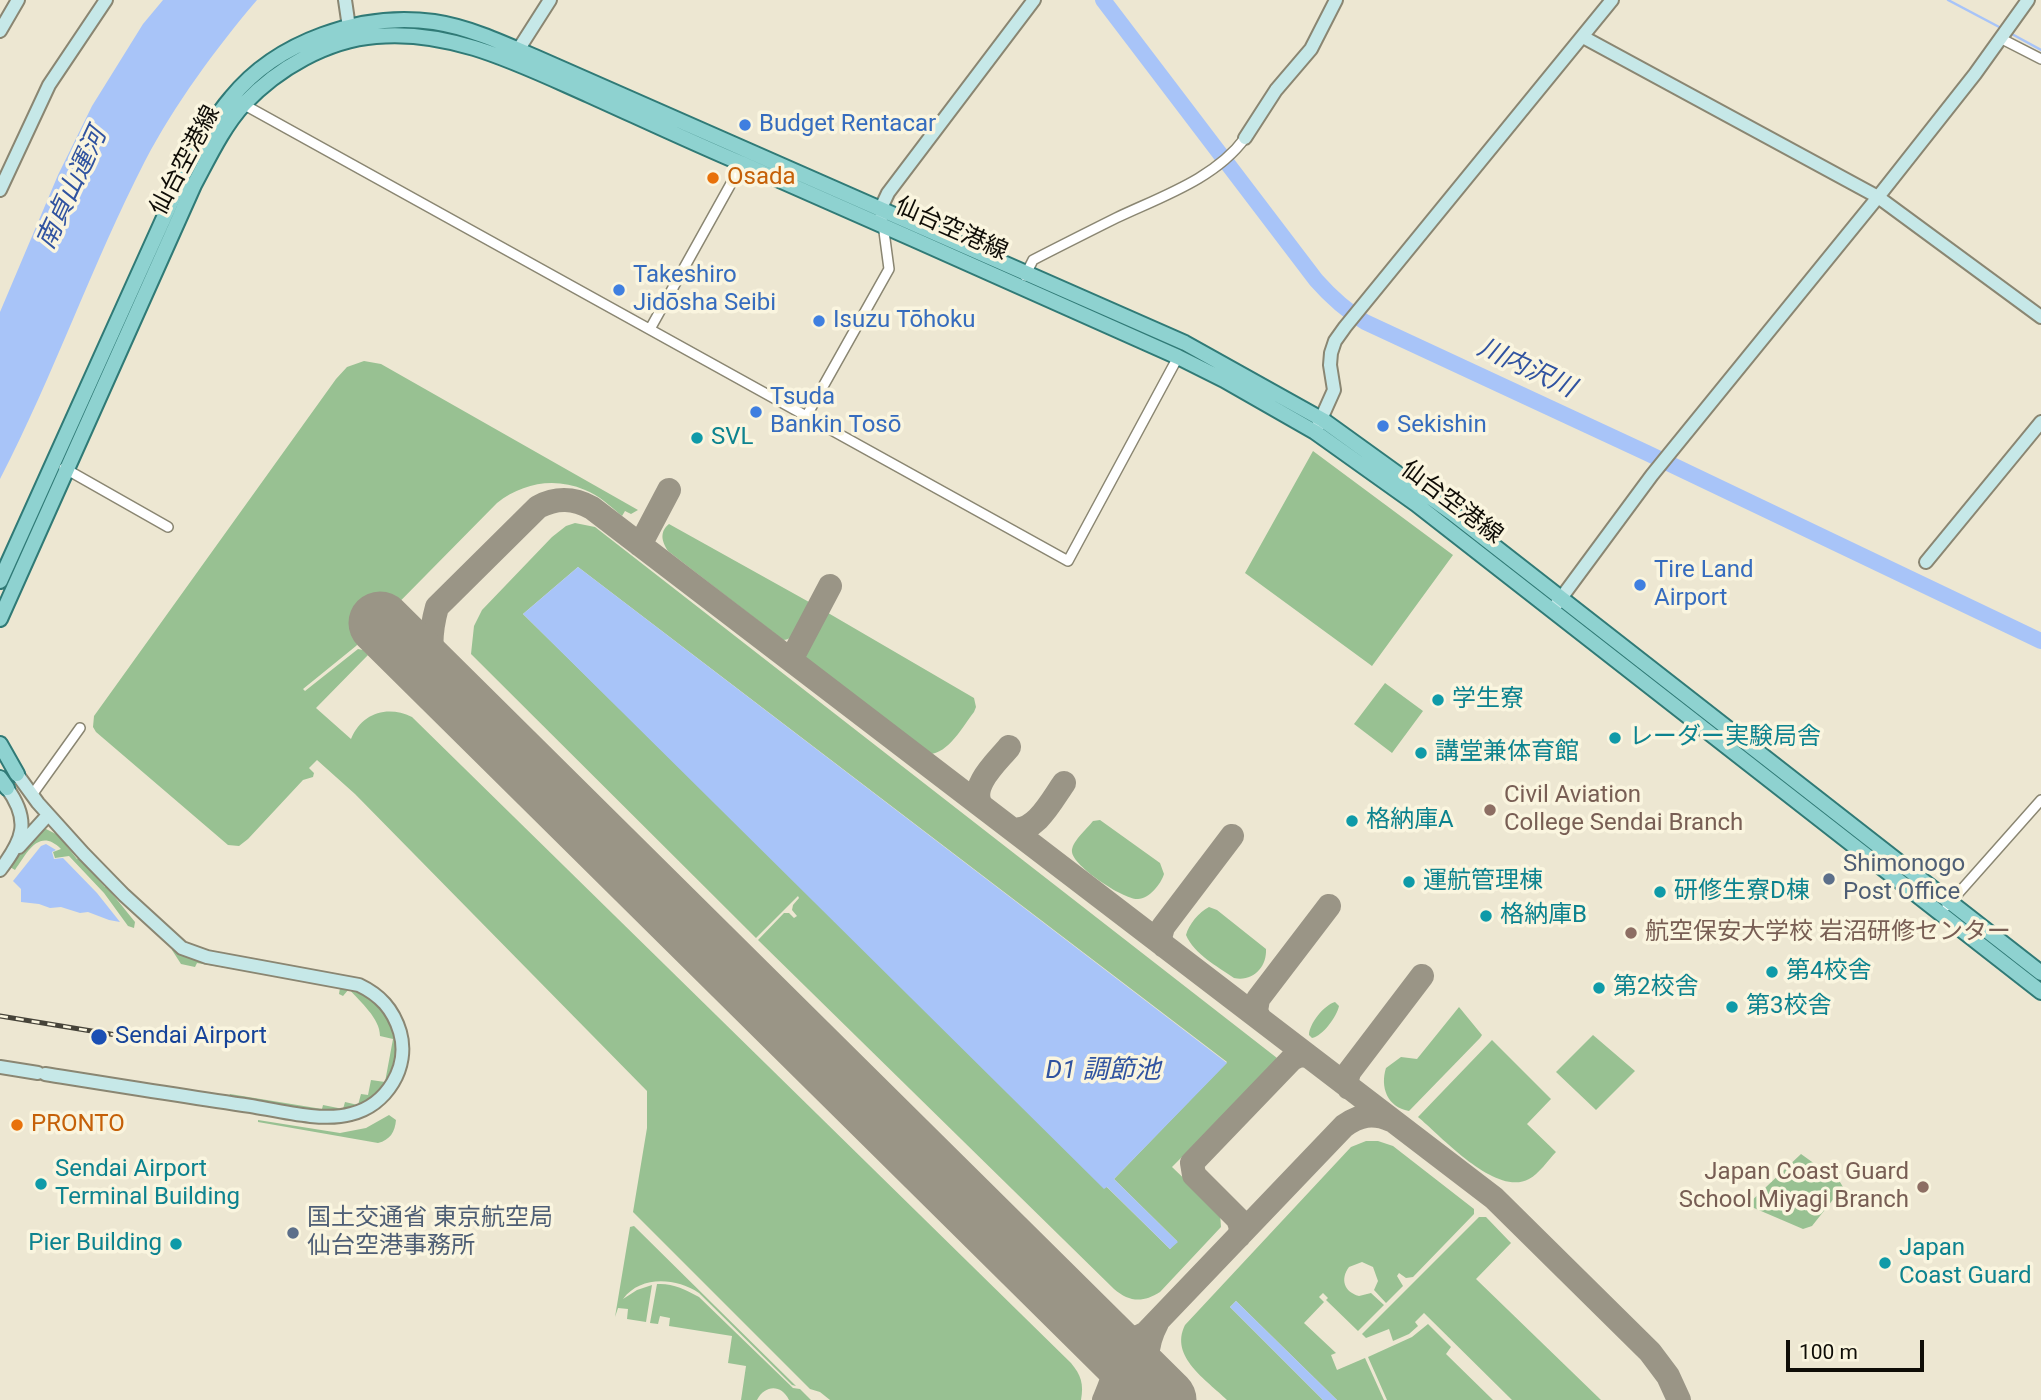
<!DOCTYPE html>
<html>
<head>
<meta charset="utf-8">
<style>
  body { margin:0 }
  #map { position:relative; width:2041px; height:1400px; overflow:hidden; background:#ede7d2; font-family:Roboto,sans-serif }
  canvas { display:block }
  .scale { position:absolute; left:1786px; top:1340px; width:138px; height:32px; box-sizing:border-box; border:4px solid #0f0d07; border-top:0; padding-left:9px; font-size:21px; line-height:24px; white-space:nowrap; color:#0f0d07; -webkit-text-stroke:5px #faf5df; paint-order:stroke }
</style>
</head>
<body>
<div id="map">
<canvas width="2041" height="1400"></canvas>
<div class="scale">100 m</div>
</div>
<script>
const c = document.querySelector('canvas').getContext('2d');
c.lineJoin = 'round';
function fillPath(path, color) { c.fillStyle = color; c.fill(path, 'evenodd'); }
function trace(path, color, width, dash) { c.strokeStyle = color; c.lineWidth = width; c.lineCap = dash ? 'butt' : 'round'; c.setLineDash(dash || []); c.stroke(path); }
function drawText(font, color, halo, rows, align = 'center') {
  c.font = font + ' Roboto,"Noto Sans JP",sans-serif'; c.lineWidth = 7; c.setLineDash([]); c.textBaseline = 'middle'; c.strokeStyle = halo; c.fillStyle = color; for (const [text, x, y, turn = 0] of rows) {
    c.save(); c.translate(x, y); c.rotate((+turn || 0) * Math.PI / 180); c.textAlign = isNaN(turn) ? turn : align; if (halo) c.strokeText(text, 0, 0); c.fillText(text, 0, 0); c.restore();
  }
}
fillPath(new Path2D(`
  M364 361 381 364 638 510 631 514 625 511 622 516C611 507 599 495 585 490 554 477 523 483 497 503L356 646 303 689 305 691 358 649 363 650 368 655 316 708 351 739C362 713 387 705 412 717L1071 1363C1081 1375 1084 1384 1081 1400H830L820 1392 810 1389 633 1212 647 1128V1091L355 794 317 760 309 768 314 773 313 777 303 780 248 839 239 846 228 845 96 732 93 727 94 716 336 379 347 367Z
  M1313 451 1453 555 1372 666 1245 573Z
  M575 523 595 527 1277 1058 1275 1063 1172 1167 1220 1213 1221 1227 1160 1292C1143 1303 1129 1302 1114 1289L758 940 784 913H789L794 918 797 916 792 910 793 905 799 898 798 896 756 938 471 654 474 626 482 610 552 537 566 526ZM578 567 1227 1062 1114 1179 1177 1241 1170 1249 523 614Z
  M669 524 809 602C808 615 797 640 783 640L668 551C662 542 659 532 669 524Z
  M823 610 974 698 976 707 974 712C963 726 948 754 929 754L805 659 802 653 803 647Z
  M1385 683 1423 711 1392 753 1354 724Z
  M1100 820 1160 863 1164 874C1161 884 1149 899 1138 899 1124 900 1073 866 1072 852 1071 842 1087 829 1093 821Z
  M46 829 58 835 77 859 79 858 105 887 106 886 135 922 134 928 128 926 104 893 69 856 55 858 53 852 61 849C39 827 27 853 15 870L10 867 38 830Z
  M1209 907 1217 910 1266 949C1267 967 1253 982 1234 978 1217 966 1194 954 1186 935 1189 924 1199 912 1209 907Z
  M174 949 192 958 341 986C355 991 368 995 379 1006 413 1041 391 1103 342 1110 312 1115 261 1101 229 1096L230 1094 322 1109 323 1105 343 1109 345 1102 358 1105 361 1094 368 1095 371 1080 385 1082 393 1039 380 1036C380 1018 360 1002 349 989L343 996 339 994 340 988 320 984 197 963 195 967 181 964 172 950Z
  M1335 1002 1339 1006C1337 1016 1323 1036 1312 1038L1309 1035C1309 1024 1324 1005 1335 1002Z
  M1459 1007 1482 1035 1480 1038 1409 1111C1387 1107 1380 1087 1386 1068L1401 1057 1417 1059Z
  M1593 1035 1635 1071 1596 1110 1556 1072Z
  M1492 1040 1551 1099 1527 1124 1556 1152C1548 1160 1539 1174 1529 1179 1496 1197 1442 1137 1418 1117Z
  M389 1115 396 1120C395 1132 390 1140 378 1143L258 1122V1120L340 1133 366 1128Z
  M1366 1141H1378L1393 1146 1474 1209V1214L1413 1277 1406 1278 1399 1273 1397 1276 1403 1286 1386 1303 1374 1290 1378 1281 1373 1267 1362 1262 1349 1267C1340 1279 1344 1292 1359 1296L1371 1293 1384 1305 1358 1331 1326 1300 1328 1298 1323 1293 1319 1297 1324 1302 1304 1323 1336 1353 1331 1355 1337 1370 1365 1358 1384 1400H1337L1236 1301 1230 1307 1323 1400H1227C1207 1380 1169 1357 1185 1325L1351 1147Z
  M1801 1154 1840 1182 1843 1187 1812 1226 1803 1229 1747 1205Z
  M1479 1217H1486L1511 1243 1476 1279 1601 1400H1512L1424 1313 1415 1322 1418 1326 1409 1334 1393 1341 1389 1329 1366 1338 1362 1334Z
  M634 1226 796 1386 792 1385 699 1293C676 1278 641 1275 623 1299L637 1290 652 1285 646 1322 627 1319 628 1309 618 1308 615 1317 630 1227Z
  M657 1284C672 1283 685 1289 699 1297L793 1388 800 1389 811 1400H789C781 1384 765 1385 757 1400H741L746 1366 728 1363 732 1336 669 1326 670 1318 660 1316 658 1324 650 1323Z
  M1428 1324 1451 1347 1446 1354 1493 1400H1387L1368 1357 1412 1337Z`), '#98c192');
fillPath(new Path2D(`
  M163 0H257C216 48 175 104 145 161 92 264 54 375 0 479V312L58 175 92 106 143 24Z
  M578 567 1227 1063 1114 1179 1178 1242 1170 1249 1107 1187 1104 1189 523 614Z
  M46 844 56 850 52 852 54 859 63 858 97 893 120 922 109 920 88 912 80 913 61 907 50 908 39 904 21 902V889L13 881 41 846Z
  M1236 1301 1337 1400H1323L1230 1307Z`), '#a8c4f8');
trace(new Path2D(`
  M1948 0 2001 28
  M2010 33 2041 50`), '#a8c4f8', 2.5);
trace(new Path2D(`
  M1103 0 1316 280C1331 297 1345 310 1365 322L1647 453 2041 641`), '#a8c4f8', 16);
trace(new Path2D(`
  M640 545 669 490
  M791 660 830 586
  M444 685C427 664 430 632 437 607L538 507C557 497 574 498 592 508L1494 1198 1650 1352 1668 1376 1679 1400
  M981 805C969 786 998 761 1009 747
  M1012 829C1035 834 1052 800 1064 783
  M1164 946 1160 938 1163 927 1232 836
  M1260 1019 1256 1011 1258 999 1329 906
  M1349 1088 1347 1080 1349 1072 1422 976
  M1239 1236 1241 1228 1238 1219 1194 1175 1192 1163 1292 1059 1300 1055 1308 1056
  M1157 1323C1143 1349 1144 1375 1163 1398
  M1095 1331C1112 1342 1129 1343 1146 1333L1344 1126C1359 1115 1373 1112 1391 1120
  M1104 1400C1113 1379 1121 1363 1107 1342
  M1108 1400C1125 1387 1145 1386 1163 1398`), '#9a9586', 24);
trace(new Path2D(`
  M380 623 1165 1400`), '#9a9586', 63);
const street = new Path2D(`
  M2000 38 2041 59
  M241 103 1068 561 1178 357
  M1025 276 1033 260C1060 246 1088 232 1116 218 1160 197 1215 179 1245 138
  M650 329 743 162
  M807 415 889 269 883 224
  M64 468 168 527
  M32 795 80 728
  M1947 906 2041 800`);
const secondary = new Path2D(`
  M345 0 350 34
  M0 31 18 0
  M1583 37 1878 197 2041 317
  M513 58 550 0
  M1245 138 1276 90 1311 49 1336 0
  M0 190 49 85 106 0
  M882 216 881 208 888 193 1034 0
  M1317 428 1334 390 1330 365 1331 353 1335 341 1345 327 1612 0
  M1926 562 2041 422
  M1553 609 1652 475 1878 197 1975 74 2028 0
  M17 774 38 803 84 854 124 895 182 948 207 957 359 985C380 995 393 1009 400 1032 410 1067 387 1105 351 1114 323 1122 280 1111 251 1106 182 1096 114 1085 45 1074
  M19 847 48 815
  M0 870C23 840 31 821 7 788
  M0 1067 38 1073`);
const primary = new Path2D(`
  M0 581 185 171C199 146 212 120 231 98 277 41 362 12 434 22 468 27 503 43 535 57L1185 343 1323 420 1452 513 2041 973
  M0 619 194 185C209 157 223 127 244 104 278 68 327 40 376 36 452 29 521 65 589 95 640 118 691 142 743 164 888 228 1034 292 1178 357L1224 380 1315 432 1416 504 2041 992
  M0 744 17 774
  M0 778 7 788`);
trace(street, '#8a8672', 12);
trace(secondary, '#8a8672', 16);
trace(primary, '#307a76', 18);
trace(street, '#fff', 9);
trace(secondary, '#c6e8e8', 12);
trace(primary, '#8ed2d0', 14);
const rail = new Path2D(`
  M0 1016 116 1035`);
trace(rail, '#464339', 5);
trace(rail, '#faf5df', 2.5, [8]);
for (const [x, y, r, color] of [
  [745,125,7,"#3f7fe0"],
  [713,178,7,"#e8710a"],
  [619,290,7,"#3f7fe0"],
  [819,321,7,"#3f7fe0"],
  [756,412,7,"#3f7fe0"],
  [1383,426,7,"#3f7fe0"],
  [697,438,7,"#0f9aa8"],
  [1640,585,7,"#3f7fe0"],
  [1438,700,7,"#0f9aa8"],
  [1615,738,7,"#0f9aa8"],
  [1421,753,7,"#0f9aa8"],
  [1490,810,7,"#8d6e63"],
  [1352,821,7,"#0f9aa8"],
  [1829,879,7,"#5c6f8a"],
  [1409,882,7,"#0f9aa8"],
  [1660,892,7,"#0f9aa8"],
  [1486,916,7,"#0f9aa8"],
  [1631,933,7,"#8d6e63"],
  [1772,972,7,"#0f9aa8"],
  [1599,988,7,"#0f9aa8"],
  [1732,1007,7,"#0f9aa8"],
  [99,1037,9,"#1a4fb4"],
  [17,1125,7,"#e8710a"],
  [41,1184,7,"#0f9aa8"],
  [1923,1187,7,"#8d6e63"],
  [293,1233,7,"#5c6f8a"],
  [176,1244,7,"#0f9aa8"],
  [1885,1263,7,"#0f9aa8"]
]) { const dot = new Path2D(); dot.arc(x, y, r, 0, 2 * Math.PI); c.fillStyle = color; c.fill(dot); trace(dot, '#faf5df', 2.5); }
drawText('24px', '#366cbe', '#faf5df', [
  ["Budget Rentacar",759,125],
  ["Takeshiro",633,276],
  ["Jidōsha Seibi",633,304],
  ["Isuzu Tōhoku",833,321],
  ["Tsuda",770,398],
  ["Bankin Tosō",770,426],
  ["Sekishin",1397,426],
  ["Tire Land",1654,571],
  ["Airport",1654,599]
], 'left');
drawText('24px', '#0f0d07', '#faf5df', [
  ["仙台空港線",186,161,-62],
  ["仙台空港線",951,230,24],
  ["仙台空港線",1451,503,37]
]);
drawText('24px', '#c56008', '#faf5df', [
  ["Osada",727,178],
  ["PRONTO",31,1125]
], 'left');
drawText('24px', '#0d838f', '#faf5df', [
  ["SVL",711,438],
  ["学生寮",1452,700],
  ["レーダー実験局舎",1629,738],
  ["講堂兼体育館",1435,753],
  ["格納庫A",1366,821],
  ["運航管理棟",1423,882],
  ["研修生寮D棟",1674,892],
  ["格納庫B",1500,916],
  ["第4校舎",1786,972],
  ["第2校舎",1613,988],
  ["第3校舎",1746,1007],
  ["Sendai Airport",55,1170],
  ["Terminal Building",55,1198],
  ["Pier Building",162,1244,"right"],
  ["Japan",1899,1249],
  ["Coast Guard",1899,1277]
], 'left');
drawText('24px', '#785e54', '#faf5df', [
  ["Civil Aviation",1504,796],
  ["College Sendai Branch",1504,824],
  ["航空保安大学校 岩沼研修センター",1645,933],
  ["Japan Coast Guard",1909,1173,"right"],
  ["School Miyagi Branch",1909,1201,"right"]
], 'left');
drawText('24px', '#4e5e75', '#faf5df', [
  ["Shimonogo",1843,865],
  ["Post Office",1843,893],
  ["国土交通省 東京航空局",307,1219],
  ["仙台空港事務所",307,1247]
], 'left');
drawText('24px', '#164399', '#faf5df', [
  ["Sendai Airport",115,1037]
], 'left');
drawText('italic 26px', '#3053a0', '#faf5df', [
  ["南貞山運河",73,189,-65],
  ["川内沢川",1526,369,25],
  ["D1 調節池",1103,1071]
]);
</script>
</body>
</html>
